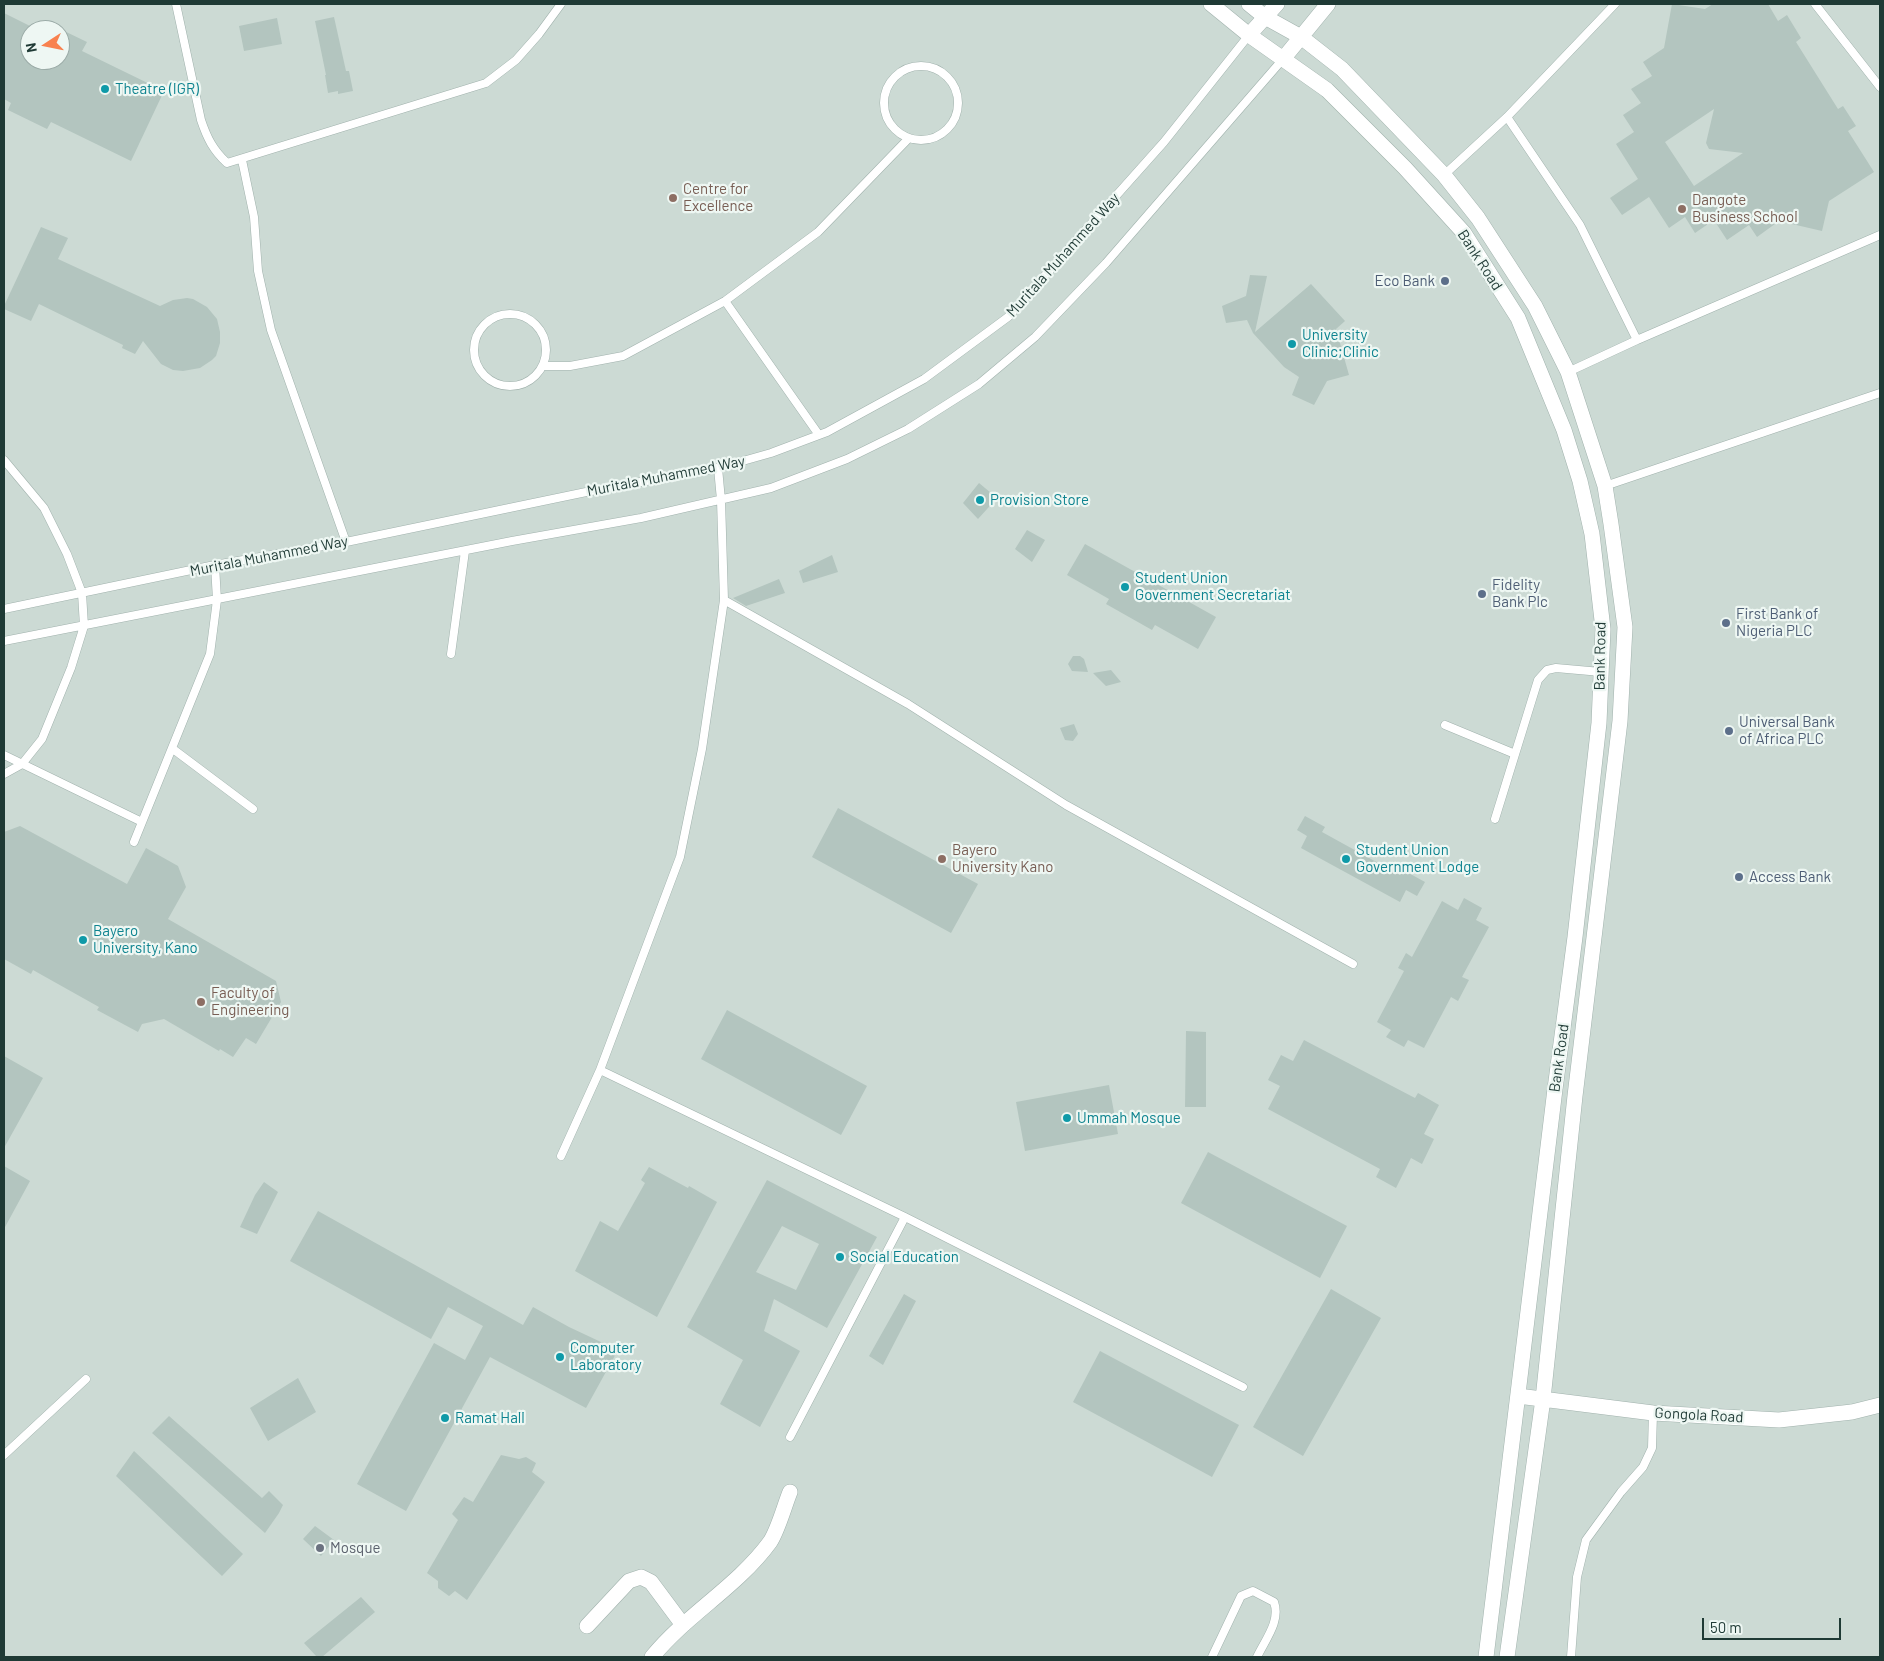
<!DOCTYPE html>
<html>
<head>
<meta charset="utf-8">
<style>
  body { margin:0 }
  #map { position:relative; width:1884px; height:1661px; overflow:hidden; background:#deeae5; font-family:Barlow,sans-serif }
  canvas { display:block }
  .frame { position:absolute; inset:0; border:5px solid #1f3a35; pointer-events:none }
  .north { position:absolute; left:20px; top:20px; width:50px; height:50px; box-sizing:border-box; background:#eef7f3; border:1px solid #9baba7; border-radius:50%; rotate:259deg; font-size:14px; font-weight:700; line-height:20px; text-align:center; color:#1f3a35 }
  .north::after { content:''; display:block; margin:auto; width:18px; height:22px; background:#f8814e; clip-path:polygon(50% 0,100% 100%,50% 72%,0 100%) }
  .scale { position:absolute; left:1702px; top:1618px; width:139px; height:22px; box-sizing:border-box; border:2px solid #1f3a35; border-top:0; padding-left:6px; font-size:15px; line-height:18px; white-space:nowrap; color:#1f3a35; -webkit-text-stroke:4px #eef7f3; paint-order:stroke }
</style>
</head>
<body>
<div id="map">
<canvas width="1884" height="1661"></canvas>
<div class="frame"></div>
<div class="north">N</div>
<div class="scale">50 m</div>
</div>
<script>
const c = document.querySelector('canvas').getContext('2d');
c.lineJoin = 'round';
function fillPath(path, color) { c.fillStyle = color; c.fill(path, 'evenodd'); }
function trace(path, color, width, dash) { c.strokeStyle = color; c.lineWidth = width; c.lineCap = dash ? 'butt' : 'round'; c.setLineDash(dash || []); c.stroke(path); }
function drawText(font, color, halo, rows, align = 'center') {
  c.font = font + ' Barlow,sans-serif'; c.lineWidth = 4.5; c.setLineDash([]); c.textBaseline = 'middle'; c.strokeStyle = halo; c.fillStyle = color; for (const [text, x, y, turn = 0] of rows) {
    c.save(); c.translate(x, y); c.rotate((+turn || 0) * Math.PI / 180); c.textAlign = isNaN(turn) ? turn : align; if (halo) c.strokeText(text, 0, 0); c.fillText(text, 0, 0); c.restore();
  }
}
fillPath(new Path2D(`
  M4 4H1880V1657H4ZM30 30H60V60H30Z`), '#ccdad4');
fillPath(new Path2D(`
  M1672 4 1705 9 1713 4H1768L1778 21 1787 15 1801 38 1796 42 1838 109 1843 106 1856 126 1848 131 1874 172 1829 201 1822 231 1779 221 1757 237 1749 225 1727 240 1714 220 1695 233 1685 217 1669 228 1649 197 1622 215 1610 198 1638 179 1616 144 1634 132 1623 115 1641 103 1631 89 1652 76 1643 62 1664 48ZM1714 109 1706 143 1709 149 1743 153 1694 186 1665 142Z
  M4 13 30 26V60H60V29L87 42 82 51 164 91 131 161 51 122 47 129 8 110 11 103 4 99Z
  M334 17 346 71H349L353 91 338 94V91L328 93 325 75H326L315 21Z
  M277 18 282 44 244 51 239 26Z
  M41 227 68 238 58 259 160 306 173 300 187 298 193 299 207 307 217 319 220 332V343L216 356 212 360 200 368 183 371 173 370 161 364 143 341 135 354 122 348 123 345 39 304 31 321 4 309V306Z
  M1250 275 1267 276 1255 332 1311 284 1345 321 1336 329 1349 375 1327 381 1314 405 1292 395 1299 377 1284 367 1253 333 1247 320 1226 323 1222 306 1246 296Z
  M979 483 997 498 978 519 963 503Z
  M1027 530 1045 540 1032 562 1015 549Z
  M1085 544 1216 617 1198 649 1155 625 1152 630 1106 604 1109 599 1067 575Z
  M832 555 838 572 803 583 799 571Z
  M779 579 785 593 746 606 733 598Z
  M1073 656H1080L1084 659 1088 672 1072 671 1068 664Z
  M1111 670 1121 682 1106 686 1093 673Z
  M1074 724 1078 734 1073 741 1065 740 1060 728Z
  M838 808 978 884 951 933 812 857Z
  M1305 816 1325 827 1322 832 1400 875 1403 870 1425 882 1417 896 1406 890 1400 902 1301 848 1307 836 1297 830Z
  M20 826 127 884 146 848 178 866 186 887 168 919 276 981 281 1002 256 1044 246 1038 233 1057 220 1049 219 1051 164 1019 142 1024 138 1032 97 1010 99 1007 33 970 31 974 4 959V832Z
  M1464 898 1482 908 1476 920 1489 927 1462 977 1469 980 1458 1001 1451 997 1424 1048 1408 1040 1404 1047 1386 1037 1391 1030 1377 1022 1404 971 1398 968 1406 953 1412 957 1442 901 1458 910Z
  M727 1010 867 1086 841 1135 701 1059Z
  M1186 1031 1206 1032V1107H1185Z
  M1304 1040 1415 1098 1418 1093 1439 1105 1424 1134 1434 1139 1422 1164 1411 1158 1396 1188 1376 1177 1380 1169 1268 1109 1280 1086 1268 1080 1281 1055 1293 1061Z
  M4 1056 43 1078 4 1148Z
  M1109 1085 1118 1134 1025 1151 1016 1102Z
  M1208 1152 1347 1226 1320 1278 1181 1203Z
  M4 1166 30 1181 4 1229Z
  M649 1167 688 1188 689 1186 717 1202 657 1317 575 1271 600 1221 618 1231 645 1183 641 1180Z
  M767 1180 877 1237 827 1328 774 1299 764 1331 800 1351 760 1427 720 1404 743 1360 687 1327ZM782 1226 819 1244 796 1290 756 1272Z
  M264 1182 278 1192 257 1234 240 1227 255 1195Z
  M318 1211 523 1325 533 1307 569 1327 618 1350 586 1408 490 1357 406 1511 357 1484 434 1343 465 1360 483 1326 448 1307 431 1339 290 1261Z
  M1331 1289 1381 1318 1303 1456 1253 1427Z
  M904 1294 916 1301 883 1365 869 1356Z
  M1100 1351 1239 1425 1212 1477 1073 1402Z
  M298 1378 316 1412 268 1441 250 1408Z
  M169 1416 262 1498 269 1491 283 1505 279 1513 265 1533 152 1433Z
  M134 1451 243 1554 222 1576 116 1476Z
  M501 1455 519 1459 526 1457 536 1463 532 1472 545 1482 467 1600 455 1591 449 1596 438 1588V1581L427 1573 458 1520 452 1514 464 1497 473 1502Z
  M315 1526 334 1540 321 1556 303 1539Z
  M361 1597 375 1612 322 1657H317L304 1643Z`), '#b3c5bf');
const service = new Path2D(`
  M176 4 201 120C207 138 213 150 227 163L486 83 516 60 539 34 561 4
  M1815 4 1880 87
  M884 103a37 37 0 1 1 74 0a37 37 0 1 1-74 0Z
  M1507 117 1580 225 1637 340
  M242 160 254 217 258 271 271 330 346 542
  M1444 175 1507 117 1615 4
  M725 301 819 435
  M474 350a36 36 0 1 1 72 0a36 36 0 1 1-72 0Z
  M543 366H570L623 356 725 301 818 232 909 138
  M1568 372 1637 340 1880 235
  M4 460 44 508 67 554 82 593 84 626 71 668 42 739 22 764 4 774
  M1605 486 1880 393
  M724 600 908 704 1066 805 1353 964
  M4 609 215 565 346 542 591 491 718 468 771 453 827 432 924 379 1008 317 1164 142 1249 35
  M4 641 512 541 641 518 771 488 847 459 908 429 979 384 1035 337 1106 263 1283 59
  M451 654 465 551
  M1445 725 1515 754
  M173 749 253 809
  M4 755 142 822
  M1495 819 1538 680 1547 670 1556 668 1601 672
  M134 842 210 654 217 600 215 565
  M600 1070 905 1217 1243 1387
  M561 1156 600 1070 680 857 702 749 724 600 721 500 718 468
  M790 1437 905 1217
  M4 1455 86 1379
  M1212 1657 1241 1596 1253 1591 1274 1602C1281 1621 1265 1640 1257 1657
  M1571 1657 1577 1577 1586 1540 1621 1492 1643 1467 1652 1448 1653 1413`);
const minor = new Path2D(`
  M1211 4 1249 35 1327 90 1405 168 1464 233 1518 318 1564 430 1580 481 1592 534 1603 629 1599 723 1575 937 1555 1089 1486 1657
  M1249 4 1265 17 1301 37 1342 69 1444 175 1478 218 1535 306 1568 372 1605 486 1611 524 1625 627 1620 721 1575 1096 1543 1399 1507 1657
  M1249 35 1277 4
  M1283 59 1328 4
  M1518 1396 1653 1413 1779 1420 1852 1412 1880 1405
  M587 1626 629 1581 641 1577 651 1582 683 1625
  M652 1657C687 1614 737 1587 770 1542 778 1530 784 1507 790 1492`);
trace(service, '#a1b2ad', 9);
trace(minor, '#a1b2ad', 16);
trace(service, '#fff', 8);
trace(minor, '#fff', 15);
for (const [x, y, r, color] of [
  [105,89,5,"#0f9aa8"],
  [673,198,5,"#8d6e63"],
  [1682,209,5,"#8d6e63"],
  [1445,281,5,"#5c6f8a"],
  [1292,344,5,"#0f9aa8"],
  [980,500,5,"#0f9aa8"],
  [1125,587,5,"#0f9aa8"],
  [1482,594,5,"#5c6f8a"],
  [1726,623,5,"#5c6f8a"],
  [1729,731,5,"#5c6f8a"],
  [942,859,5,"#8d6e63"],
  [1346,859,5,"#0f9aa8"],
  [1739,877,5,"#5c6f8a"],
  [83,940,5,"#0f9aa8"],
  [201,1002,5,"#8d6e63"],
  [1067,1118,5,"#0f9aa8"],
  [840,1257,5,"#0f9aa8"],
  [560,1357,5,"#0f9aa8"],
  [445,1418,5,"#0f9aa8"],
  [320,1548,5,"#6b7280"]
]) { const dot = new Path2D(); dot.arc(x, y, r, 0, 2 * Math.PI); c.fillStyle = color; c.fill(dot); trace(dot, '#eef7f3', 2); }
drawText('15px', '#0d838f', '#eef7f3', [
  ["Theatre (IGR)",115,89],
  ["University",1302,335],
  ["Clinic;Clinic",1302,352],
  ["Provision Store",990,500],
  ["Student Union",1135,578],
  ["Government Secretariat",1135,595],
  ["Student Union",1356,850],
  ["Government Lodge",1356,867],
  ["Bayero",93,931],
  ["University, Kano",93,948],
  ["Ummah Mosque",1077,1118],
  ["Social Education",850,1257],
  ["Computer",570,1348],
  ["Laboratory",570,1365],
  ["Ramat Hall",455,1418]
], 'left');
drawText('15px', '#785e54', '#eef7f3', [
  ["Centre for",683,189],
  ["Excellence",683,206],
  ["Dangote",1692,200],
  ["Business School",1692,217],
  ["Bayero",952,850],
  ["University Kano",952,867],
  ["Faculty of",211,993],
  ["Engineering",211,1010]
], 'left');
drawText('15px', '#1f3a35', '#eef7f3', [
  ["Muritala Muhammed Way",1063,255,-48],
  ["Bank Road",1480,260,57],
  ["Muritala Muhammed Way",666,476,-11],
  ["Muritala Muhammed Way",269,556,-11],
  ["Bank Road",1600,656,-89],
  ["Bank Road",1559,1058,-82],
  ["Gongola Road",1699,1415,3]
]);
drawText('15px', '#4e5e75', '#eef7f3', [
  ["Eco Bank",1435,281,"right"],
  ["Fidelity",1492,585],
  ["Bank Plc",1492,602],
  ["First Bank of",1736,614],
  ["Nigeria PLC",1736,631],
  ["Universal Bank",1739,722],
  ["of Africa PLC",1739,739],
  ["Access Bank",1749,877]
], 'left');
drawText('15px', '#5b616d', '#eef7f3', [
  ["Mosque",330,1548]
], 'left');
</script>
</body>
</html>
